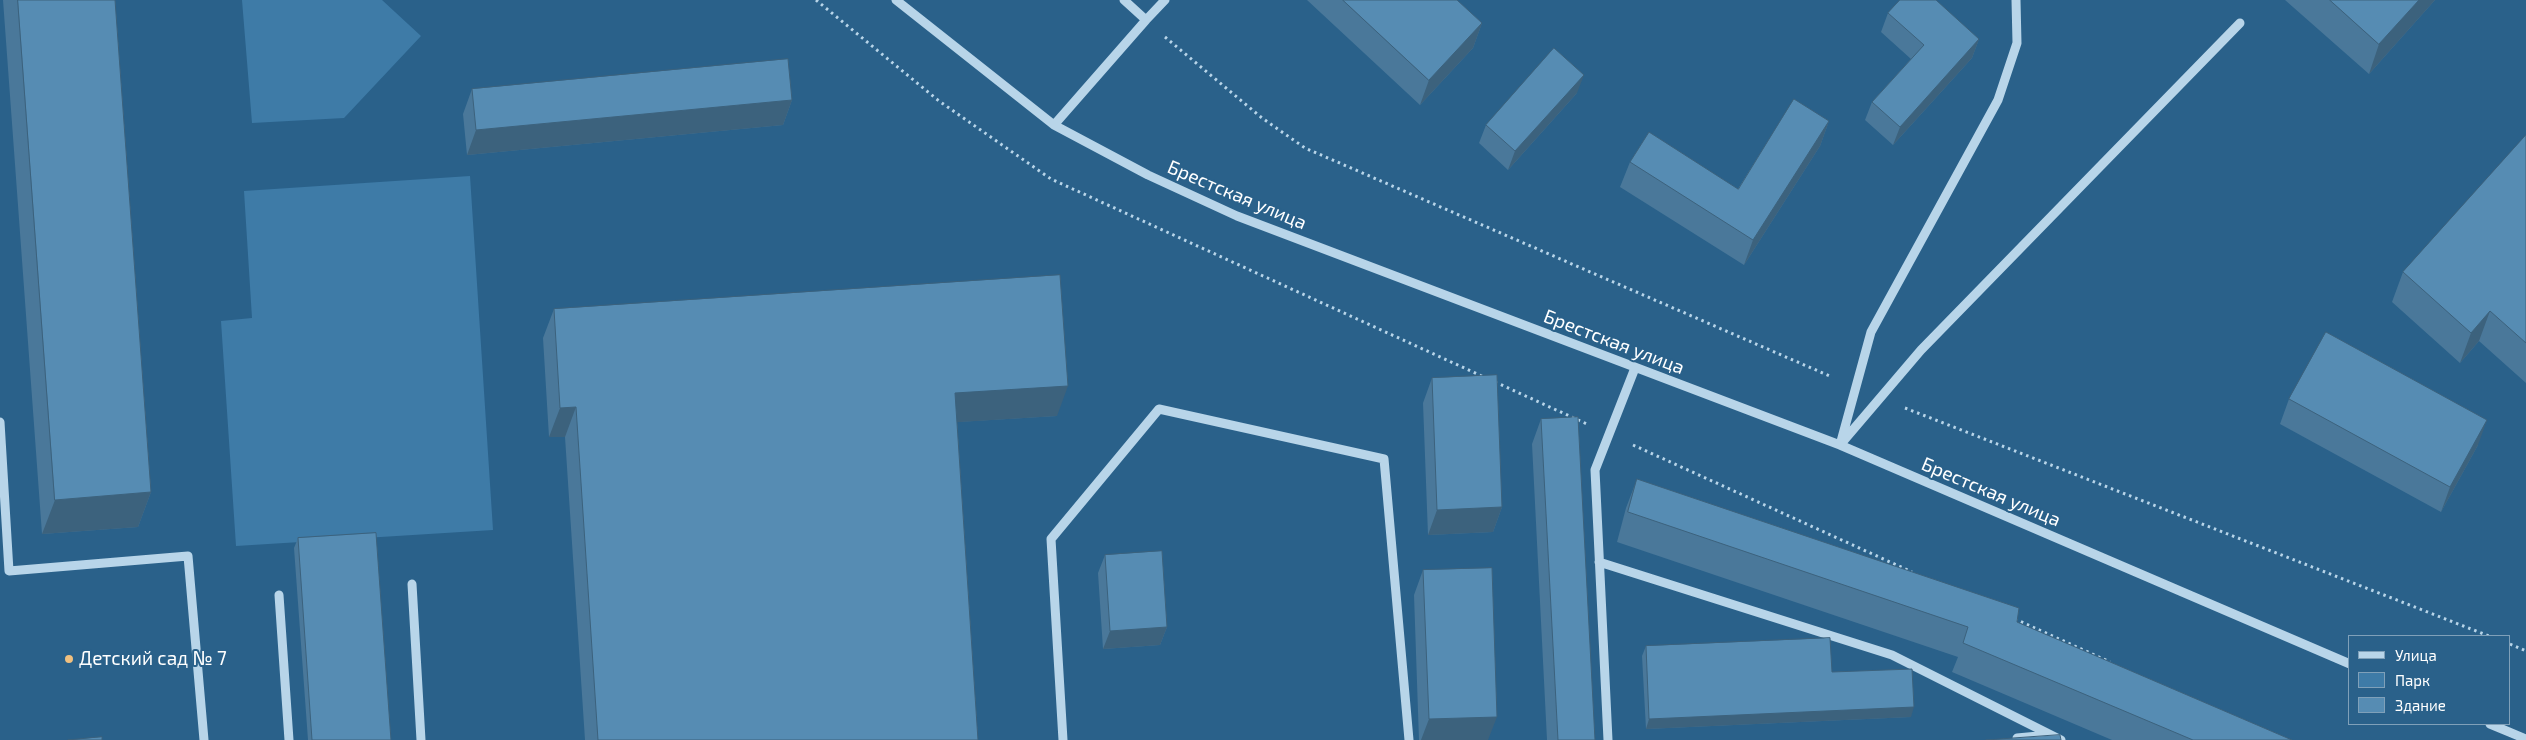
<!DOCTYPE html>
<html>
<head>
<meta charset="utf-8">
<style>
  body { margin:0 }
  #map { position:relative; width:2526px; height:740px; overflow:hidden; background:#2a618a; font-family:"Exo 2",sans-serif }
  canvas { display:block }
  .legend { position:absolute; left:2348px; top:635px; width:162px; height:90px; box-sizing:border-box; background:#2a618a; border:1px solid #7fa0b9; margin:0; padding:6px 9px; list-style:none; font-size:15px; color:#fff }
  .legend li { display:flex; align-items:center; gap:10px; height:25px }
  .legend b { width:25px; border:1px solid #7fa0b9 }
</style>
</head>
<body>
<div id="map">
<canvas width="2526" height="740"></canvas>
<ul class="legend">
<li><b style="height:6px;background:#b8d5e9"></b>Улица</li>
<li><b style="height:14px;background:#3e7ba7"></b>Парк</li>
<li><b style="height:14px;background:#568cb3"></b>Здание</li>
</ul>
</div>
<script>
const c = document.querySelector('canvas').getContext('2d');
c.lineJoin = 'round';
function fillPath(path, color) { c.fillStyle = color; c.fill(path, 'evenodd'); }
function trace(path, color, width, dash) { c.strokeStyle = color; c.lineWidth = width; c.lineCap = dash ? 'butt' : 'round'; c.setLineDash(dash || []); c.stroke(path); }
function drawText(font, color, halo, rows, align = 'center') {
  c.font = font + ' "Exo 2",sans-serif'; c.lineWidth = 4; c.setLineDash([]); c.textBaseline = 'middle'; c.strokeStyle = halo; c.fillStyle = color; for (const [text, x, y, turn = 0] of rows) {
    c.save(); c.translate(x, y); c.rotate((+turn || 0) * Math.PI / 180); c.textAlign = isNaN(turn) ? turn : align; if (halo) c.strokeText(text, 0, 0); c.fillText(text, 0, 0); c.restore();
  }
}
fillPath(new Path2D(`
  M242 0H382L421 36 344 118 252 123Z
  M470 176 493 530 236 546 221 321 252 318 244 191Z`), '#3e7ba7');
trace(new Path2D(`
  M816 0 939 101 1051 179 1484 377
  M1165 37 1262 118 1305 148 1832 377
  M1495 382 1587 424
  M1905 408 2489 636
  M1633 445 1912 572
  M2015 619 2110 662
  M2510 644 2526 651`), '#b8d5e9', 3, [2.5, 4]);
trace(new Path2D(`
  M896 0 1054 125 1148 175 1237 216 1840 445 2350 664
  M2016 0 2017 43 1998 100 1871 332 1840 445 1921 350 2240 23
  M1146 20 1165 0
  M1054 125 1146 20 1124 0
  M0 422 9 571 188 556 204 740
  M1599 562 1892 655 2061 740
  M412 584 421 740
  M279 595 289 740
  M2490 724 2526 739
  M2017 738 2049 735
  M1063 740 1051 539 1159 409 1384 459 1409 740
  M1608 740 1595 470 1635 368`), '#b8d5e9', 9);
fillPath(new Path2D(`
  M3 0H115L151 492 138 527 42 534Z
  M1307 0H1457L1482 23 1473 48 1420 105Z
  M2285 0H2435L2369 74Z
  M1888 13 1979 39 1972 58 1893 145 1865 120 1872 102 1911 59 1881 32Z
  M472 89 792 100 783 125 467 155 463 114Z
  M1577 93 1508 170 1479 143 1486 125Z
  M1829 121 1820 146 1744 265 1620 187 1630 162 1738 189Z
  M2526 135V383L2479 341 2460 363 2392 302 2403 272Z
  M554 309 1057 416 957 422 978 740H585L565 437H549L543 338Z
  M1432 378 1502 507 1493 532 1428 535 1423 403Z
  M2289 399 2478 445 2441 512 2280 424Z
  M1541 419 1595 740H1547L1532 444Z
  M1637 479 2017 622 2292 740H2112L1952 672 1958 657 1617 542 1626 508Z
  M298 538 391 740H308L294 548Z
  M1105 555 1167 627 1160 645 1103 649 1098 573Z
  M1423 570 1488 740H1419L1414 595Z
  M1646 646 1832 672 1911 717 1646 729 1642 656Z`), '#4a789a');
fillPath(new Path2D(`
  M2419 0H2435L2369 74 2379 44Z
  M1482 23 1473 48 1420 105 1429 80Z
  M1979 39 1972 58 1893 145 1900 127Z
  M1584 75 1577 93 1508 170 1515 151Z
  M792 100 783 125 467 155 476 130Z
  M1829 121 1820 146 1744 265 1753 240Z
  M2490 311 2479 341 2460 363 2471 333Z
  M1068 386 1057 416 944 423 955 393Z
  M576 407 565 437H549L560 408Z
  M2487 420 2478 445 2441 512 2450 487Z
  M151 492 138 527 42 534 55 500Z
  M1502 507 1493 532 1428 535 1437 510Z
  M1167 627 1160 645 1103 649 1110 631Z
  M1914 707 1911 717 1646 729 1649 719Z
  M1497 717 1488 740H1421L1429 719Z`), '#3c627d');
const building = new Path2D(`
  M18 0H115L151 492 55 500Z
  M1343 0H1457L1482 23 1429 80Z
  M1900 0H1936L1979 39 1900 127 1872 102 1924 45 1888 13Z
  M2330 0H2419L2379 44Z
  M1554 48 1584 75 1515 151 1486 125Z
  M788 59 792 100 476 130 472 89Z
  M1794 99 1829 121 1753 240 1630 162 1649 132 1738 189Z
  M2526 135V343L2490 311 2471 333 2403 272Z
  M1060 275 1068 386 955 393 978 740H598L576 407 560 408 554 309Z
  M2326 332 2487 420 2450 487 2289 399Z
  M1497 375 1502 507 1437 510 1432 378Z
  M1578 417 1595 740H1558L1541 419Z
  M1637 479 2019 608 2017 622 2292 740H2193L1963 643 1968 627 1628 512Z
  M376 533 391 740H312L298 538Z
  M1162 551 1167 627 1110 631 1105 555Z
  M1492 568 1497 717 1429 719 1423 570Z
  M1830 638 1832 672 1912 669 1914 707 1649 719 1646 646Z
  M2060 735 2061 740H1986Z
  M102 737V740H68Z`);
fillPath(building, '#568cb3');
trace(building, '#3c627d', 1);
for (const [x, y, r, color] of [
  [69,659,5,"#f0c07f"]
]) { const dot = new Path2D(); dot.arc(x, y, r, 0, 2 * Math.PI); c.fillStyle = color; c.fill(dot); trace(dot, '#2a618a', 2); }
drawText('19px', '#fff', '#2a618a', [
  ["Брестская улица",1237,195,23],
  ["Брестская улица",1614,342,21],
  ["Брестская улица",1991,492,23]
]);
drawText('19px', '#fff', '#2a618a', [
  ["Детский сад № 7",79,659]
], 'left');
</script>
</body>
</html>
